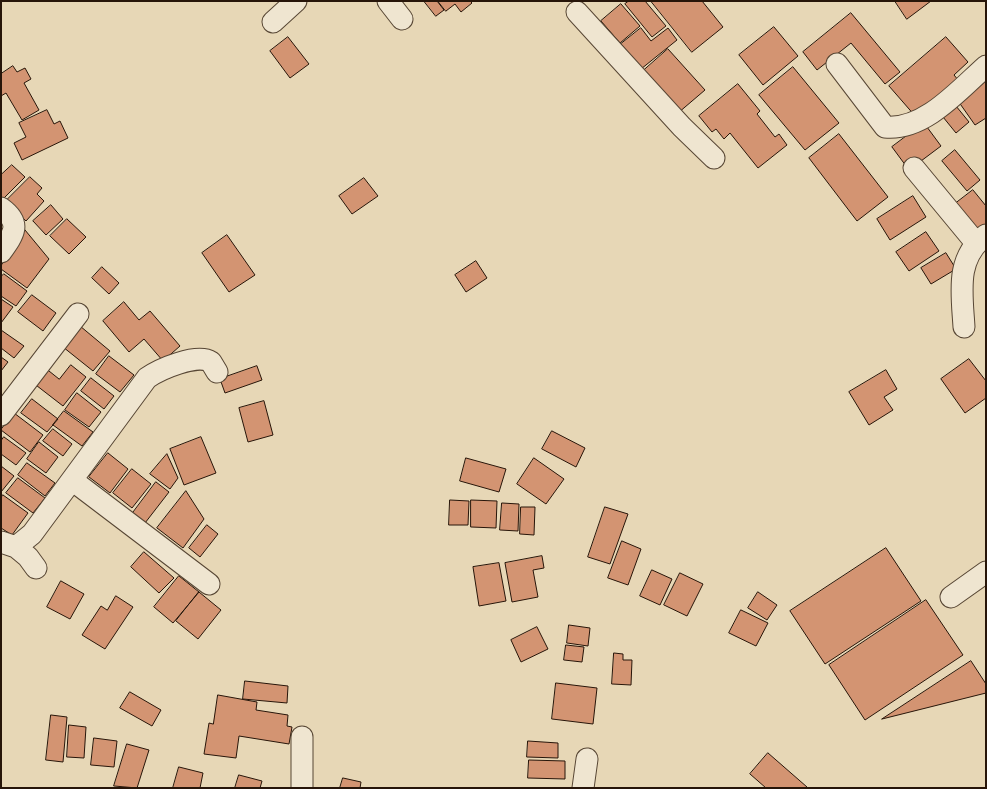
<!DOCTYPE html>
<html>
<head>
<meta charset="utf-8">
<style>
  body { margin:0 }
  #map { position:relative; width:987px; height:789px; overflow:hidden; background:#e7d7b6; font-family:"Old Standard TT",serif }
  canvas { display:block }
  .frame { position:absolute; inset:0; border:2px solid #271509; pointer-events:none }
</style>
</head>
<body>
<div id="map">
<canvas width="987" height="789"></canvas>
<div class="frame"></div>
</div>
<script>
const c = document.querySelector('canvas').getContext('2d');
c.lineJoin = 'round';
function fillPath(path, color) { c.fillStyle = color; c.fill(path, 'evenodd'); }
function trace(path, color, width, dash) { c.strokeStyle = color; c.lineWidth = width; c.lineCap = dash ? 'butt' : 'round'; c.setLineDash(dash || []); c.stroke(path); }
const building = new Path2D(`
  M424 1H437L444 10 436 16Z
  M438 1H470L472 3 461 12 455 4 446 11Z
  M629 1H645L666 26 652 37 625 4Z
  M651 1H702L723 27 692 52Z
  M895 1H931L907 19Z
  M621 4 640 26 620 43 601 21Z
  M851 13 900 72 885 84 851 43 817 70 803 52Z
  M774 27 798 56 763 85 739 55Z
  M641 28 651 41 668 28 677 40 641 69 621 44Z
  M288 37 309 64 290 78 270 51Z
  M946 37 968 62 954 75 959 81 916 117 889 86Z
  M668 49 705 90 678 113 642 72Z
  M13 66 17 72 25 68 31 79 24 83 39 110 22 120 6 93 1 96V74Z
  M793 67 839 123 805 150 759 95Z
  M986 77V118L975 125 956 98Z
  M738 84 760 111 757 114 775 137 779 134 787 145 758 168 730 133 724 139 716 129 712 132 699 116Z
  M956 106 969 122 956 133 943 117Z
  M47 110 54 124 60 121 68 138 22 160 14 143 26 137 19 123Z
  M924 123 941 146 909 170 892 147Z
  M839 134 888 197 857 221 809 158Z
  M955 150 980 180 967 191 942 161Z
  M12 165 25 177 3 199 1 197V175Z
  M30 177 42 188 37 194 44 201 26 221 6 201Z
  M364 178 378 196 352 214 339 196Z
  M973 190 986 206V227L974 236 951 207Z
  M913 196 926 217 890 240 877 219Z
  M51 205 63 219 46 235 33 221Z
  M67 219 86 237 69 254 50 236Z
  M25 230 49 259 27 288 1 269V266Z
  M926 232 939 251 909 271 896 252Z
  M227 235 255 275 229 292 202 253Z
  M946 253 956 269 931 284 921 268Z
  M476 261 487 278 466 292 455 275Z
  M102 267 119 283 109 294 92 278Z
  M4 274 27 291 16 306 1 296V277Z
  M32 295 56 313 43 331 18 312Z
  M1 299 13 307 1 323Z
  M124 302 139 320 150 311 180 346 163 361 144 339 129 352 103 321Z
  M80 326 110 351 93 371 63 347Z
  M1 330 24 346 14 358 1 348Z
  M109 356 134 375 120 392 96 374Z
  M1 357 8 362 1 371Z
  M969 359 986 381V398L965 413 941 379Z
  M71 365 86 377 63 406 32 382 44 367 59 379Z
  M257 366 262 380 225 393 220 379Z
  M886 370 897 389 884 397 893 410 869 425 849 392Z
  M91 378 114 396 104 409 81 391Z
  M77 393 101 412 89 427 65 410Z
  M32 399 58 419 47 432 21 413Z
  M264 401 273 435 248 442 239 408Z
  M64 411 93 432 82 446 53 425Z
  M14 413 43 435 30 452 1 430Z
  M53 429 72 444 63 456 43 441Z
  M552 431 585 448 576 467 542 449Z
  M4 437 26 453 16 465 1 454V441Z
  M201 437 216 473 184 485 170 449Z
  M39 442 58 457 46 473 27 459Z
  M108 453 128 469 110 493 89 477Z
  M167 454 178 478 170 489 150 474Z
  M466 458 506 469 499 492 460 481Z
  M534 458 564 479 546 504 517 484Z
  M27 463 55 483 45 496 18 475Z
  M1 466 14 476 1 492Z
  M132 469 151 484 132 508 113 493Z
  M18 478 45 498 33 513 6 493Z
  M156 482 169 492 145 523 132 514Z
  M186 491 204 519 183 548 157 528Z
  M3 495 28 513 12 535 1 528V498Z
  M450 500 469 501 468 525H449Z
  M471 500 497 501 496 528 471 527Z
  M502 503 519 504 518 531 500 530Z
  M521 507H535L534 535 520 534Z
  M605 507 628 514 610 564 588 557Z
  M207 525 218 534 200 557 189 548Z
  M622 541 641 549 628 585 608 578Z
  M886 548 921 601 825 664 790 611Z
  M144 552 174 578 159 593 131 567Z
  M542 556 544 568 533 570 538 597 512 602 505 563Z
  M499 563 506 601 479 606 473 567Z
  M652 570 672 579 660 605 640 596Z
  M680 573 703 584 687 616 664 605Z
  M179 576 199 592 173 623 154 607Z
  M61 581 84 594 70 619 47 607Z
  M199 592 221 610 198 639 176 621Z
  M758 592 777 605 767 620 748 608Z
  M116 596 133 607 105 649 82 635 101 606 107 610Z
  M926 600 963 655 865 720 829 665Z
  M741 610 768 623 756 646 729 633Z
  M569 625 590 628 588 646 567 643Z
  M537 627 548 649 521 662 511 640Z
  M566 645 584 647 582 662 564 660Z
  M614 653 623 654V660H632L631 685 612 684Z
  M971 661 986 684V693L882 719Z
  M245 681 288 686 287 703 243 699Z
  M556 683 597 688 593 724 552 719Z
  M130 692 161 710 152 726 120 708Z
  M218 695 257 702 256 710 288 715 287 726 292 727 289 744 239 736 236 758 204 754 209 723 213 724Z
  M51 715 67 717 63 762 46 760Z
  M69 725 86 727 84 758 67 757Z
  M94 738 117 741 114 767 91 765Z
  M528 741 558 743V758L527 757Z
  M127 744 149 750 137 788 114 786Z
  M768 753 807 787V788H766L750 774Z
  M529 760 565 761V779L528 778Z
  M179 767 203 773 200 788H173Z
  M239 775 262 781 260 788H235Z
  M343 778 361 782 360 788H340Z`);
fillPath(building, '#d39472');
trace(building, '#271509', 1);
const minor = new Path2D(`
  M388 1 402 19
  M577 12 682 127 714 158
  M273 22 296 1
  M837 64 885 127C924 131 959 90 986 66
  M914 168 976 243
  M1 208C22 223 14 234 1 252
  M964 327C962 293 955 258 986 235
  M1 415 78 314
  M72 480 209 584
  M1 542 16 547 32 534 147 378C160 369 197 353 211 362L217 372
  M16 547 28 557 36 568
  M951 597 986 572
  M302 737V788
  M583 788 587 759`);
trace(minor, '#574634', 23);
trace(minor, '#efe5d0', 21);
</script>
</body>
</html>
